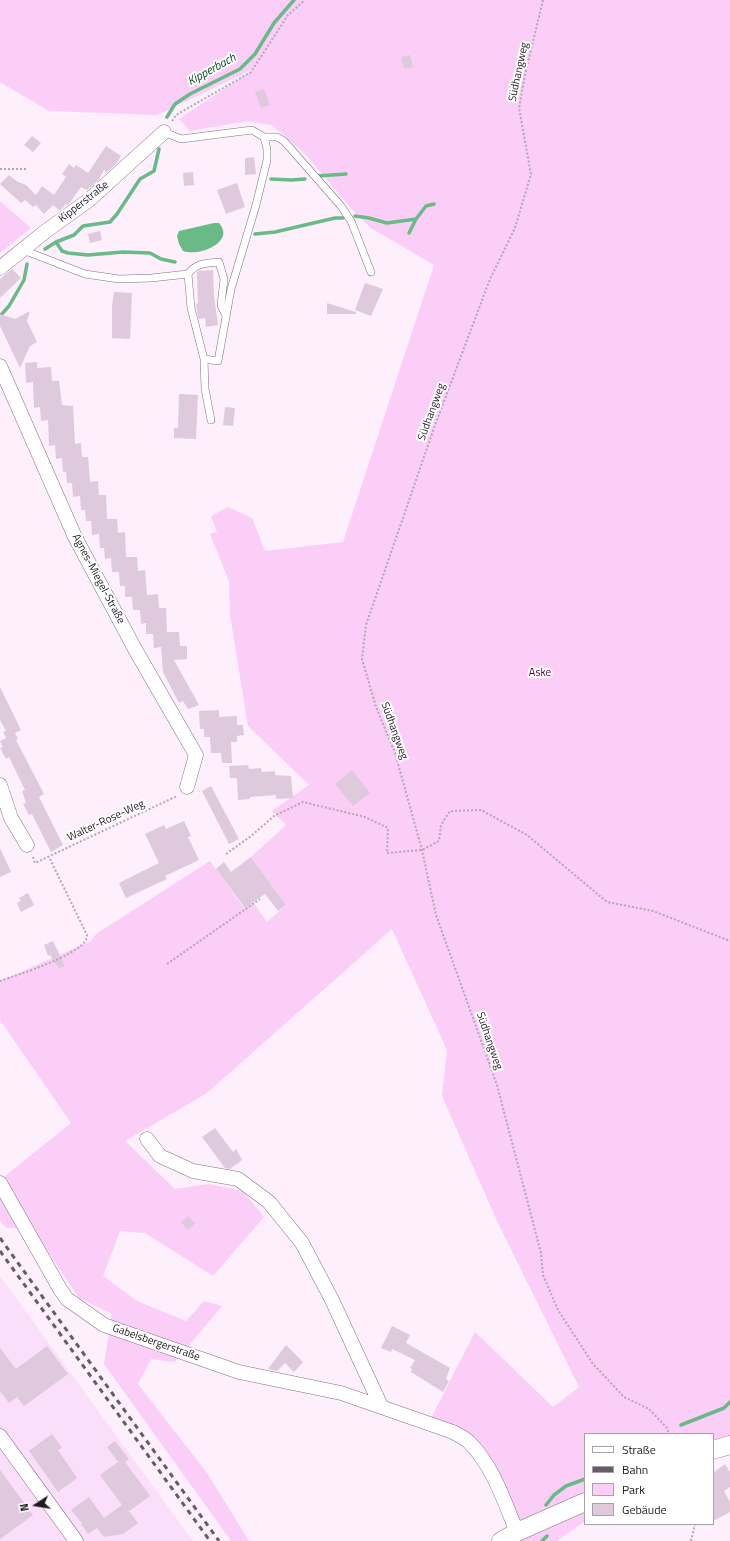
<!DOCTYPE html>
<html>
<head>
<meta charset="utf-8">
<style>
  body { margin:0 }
  #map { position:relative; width:730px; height:1541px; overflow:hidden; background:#fdeffc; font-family:"Titillium Web",sans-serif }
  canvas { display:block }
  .legend { position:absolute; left:584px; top:1433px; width:130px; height:92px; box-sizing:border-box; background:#fff; border:1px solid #a6a3a6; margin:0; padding:5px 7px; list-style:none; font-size:12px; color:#201920 }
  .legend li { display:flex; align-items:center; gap:8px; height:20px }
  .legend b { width:20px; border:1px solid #a6a3a6 }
  .north { position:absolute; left:16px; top:1485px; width:40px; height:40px; -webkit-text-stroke:3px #fff; paint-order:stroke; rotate:258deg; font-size:11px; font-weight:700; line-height:16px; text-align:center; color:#201920 }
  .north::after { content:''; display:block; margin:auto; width:14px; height:18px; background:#201920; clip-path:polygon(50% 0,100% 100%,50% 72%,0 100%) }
</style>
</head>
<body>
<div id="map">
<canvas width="730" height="1541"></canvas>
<ul class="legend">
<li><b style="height:5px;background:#fff"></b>Straße</li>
<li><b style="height:5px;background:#655c65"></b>Bahn</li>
<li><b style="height:11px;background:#facef7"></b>Park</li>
<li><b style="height:11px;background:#dec9dd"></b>Gebäude</li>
</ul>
<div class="north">N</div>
</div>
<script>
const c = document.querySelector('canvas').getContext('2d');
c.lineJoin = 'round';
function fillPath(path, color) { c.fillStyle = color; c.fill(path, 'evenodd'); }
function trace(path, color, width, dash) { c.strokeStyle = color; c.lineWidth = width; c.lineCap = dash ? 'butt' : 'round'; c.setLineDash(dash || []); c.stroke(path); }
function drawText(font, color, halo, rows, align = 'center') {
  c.font = font + ' "Titillium Web",sans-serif'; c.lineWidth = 4; c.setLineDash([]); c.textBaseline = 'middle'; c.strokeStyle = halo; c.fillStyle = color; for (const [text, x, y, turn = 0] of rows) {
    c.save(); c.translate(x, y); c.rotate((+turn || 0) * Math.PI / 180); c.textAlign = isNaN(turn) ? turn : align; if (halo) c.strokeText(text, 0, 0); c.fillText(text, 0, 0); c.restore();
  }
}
fillPath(new Path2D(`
  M0 1276 193 1541H0Z`), '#fbdffa');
fillPath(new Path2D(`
  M0 0H730V1440L713 1445V1434H585V1494L523 1523 518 1517 486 1457 429 1422 475 1332 553 1407 579 1387 497 1221 442 1096 447 1050 392 929 207 1093 125 1141 175 1189 209 1184 243 1191 264 1217 213 1276 145 1233 120 1231 103 1276 137 1301 186 1321 204 1301 222 1306 175 1362 151 1359 138 1384 207 1473 249 1541H231L104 1364 112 1314 79 1298 32 1228H6L0 1221V1180L71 1123 0 1020V981L91 941 96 934 210 861 244 908 253 902 267 922 286 905 251 857 286 825 272 811 309 785 248 726 230 615 229 581 210 534 217 532 211 516 228 507 252 518 265 551 343 542 434 265 371 228 356 214 306 155 272 125 247 121 190 131 179 119 257 67 157 115 49 111 0 82Z
  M0 201 31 228 0 253Z
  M585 1502V1521L557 1541H501Z`), '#facef7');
fillPath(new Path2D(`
  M214 223H219C236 242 199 257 183 251L179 244 177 236 179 231Z`), '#69ba87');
trace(new Path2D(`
  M167 117 175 104 190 94 240 69 255 54 274 23 294 0
  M317 176 346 174
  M271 179 291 180 305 179
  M355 216 369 218 387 223 416 219 426 206 434 204
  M409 233 416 219
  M255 234 275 232 335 218H343
  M56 242 62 251 68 253 88 255 123 252 150 253 161 259 175 262
  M45 249 56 242 74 235 83 226 110 222 117 214 140 179 154 171 159 149
  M0 316 9 306 24 280 27 264
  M681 1425 724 1408 730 1402
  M546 1505 554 1495 566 1486 585 1479
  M542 1541 547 1536`), '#69ba87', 3.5);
fillPath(new Path2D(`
  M410 55 413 67 404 69 401 57Z
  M264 89 270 105 261 108 255 92Z
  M32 136 41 143 33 152 24 145Z
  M106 146 121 156 116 164 107 172 104 170 98 181 87 190 81 187 68 205 66 204 60 211 53 205 44 214 36 205 33 207 25 200 21 203 0 184 9 175 18 182 26 185 36 195 42 186 54 195 66 177 62 174 69 164 74 168 76 165 88 173Z
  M254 157 256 174 245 175V158Z
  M193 172 194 185 184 186 183 173Z
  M237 183 245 207 226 214 217 190Z
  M100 231 102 240 90 243 88 234Z
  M12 269 21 278 0 298V279Z
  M213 270 214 296 218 325 206 327 205 318 199 319 198 316 196 304 198 303 197 272 199 271Z
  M365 283 383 289 371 316 355 310Z
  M114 292 132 293 130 339 112 338V306Z
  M327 303 356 312V314H327Z
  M30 311 27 321 37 342 30 346 20 368 0 326V314L15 319Z
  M37 362V368L51 367 52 381H59L62 405 73 406 75 444 81 443 82 457H88L90 482 98 481 99 495H106L107 519H117L118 533 125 532 126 557H137L138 571 145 570 147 595 158 594 159 608H166L167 632H179L180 646H187V659L174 660 199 705 188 709 183 701 179 703 163 672 161 647 154 648 153 634H146V623L141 624 140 610H133L132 597H125V586H120L119 572H112L111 558 105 559 104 548H100L99 534 92 535 91 521H86L85 510H81L80 496 73 497 72 483H67L66 472H63L62 458 56 459 55 445 49 446 48 420 41 421 40 407 34 408 33 382 26 383 25 363Z
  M179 394 198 395 196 439 174 438V428H178Z
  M225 407 235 408 233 426 223 425Z
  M0 687 21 730 15 733 18 739 16 740 44 794 39 797 63 845 51 852 32 814 29 815 23 804 26 803 22 791 25 790 9 757 6 759 0 748 3 747 0 741 6 738 3 732 6 731 0 720Z
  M219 710V717L237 716V725H243L244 735 237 736V742H231L232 763H222L221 753H211L210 737H204V729H200L199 711Z
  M248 765 249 769 261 768 262 772 275 771V775L291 776 293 798 276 799V795L250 797V799L238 800 237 778H230L229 766Z
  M352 770 370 793 353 806 335 784Z
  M211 786 239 839 229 844 202 791Z
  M184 821 191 836 188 837 199 860 165 876 167 879 126 898 119 883 159 863 145 834 164 825 166 829Z
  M0 848 11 872 0 877Z
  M251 857 286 905 278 911 265 894 245 908 216 869 224 862 231 872Z
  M28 893 34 905 21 912 17 903 21 901 19 898Z
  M53 941 65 966 59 969 50 955 48 956 44 945Z
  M215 1128 233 1152 236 1149 242 1160 230 1169 225 1168 202 1137Z
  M188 1216 195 1223 188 1230 181 1222Z
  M392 1326 410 1335 406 1343 450 1368 446 1379 449 1381 443 1392 411 1372 412 1369 410 1368 415 1360 392 1349 391 1352 381 1348Z
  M286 1345 303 1362 294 1372 285 1363 277 1371 268 1369Z
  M47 1346 68 1374 24 1406 17 1397 9 1403 0 1391V1348L16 1369Z
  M52 1434 62 1448 58 1450 77 1478 58 1492 29 1451Z
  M115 1441 129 1459 125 1462 150 1496 129 1511 138 1523 123 1534 104 1537 97 1528 88 1534 81 1524 82 1523 71 1510 89 1497 104 1518 122 1505 100 1475 118 1462 107 1447Z
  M725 1464 730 1472V1487L724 1491 730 1502V1512L713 1521V1473Z
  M0 1470 33 1515 0 1539Z`), '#dec9dd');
const service = new Path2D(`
  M264 137H277L284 141 341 206 351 221 371 272
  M23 250 85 274 119 279 151 278 188 274 191 308 204 359 218 361 231 289 256 205 267 160V149L264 137 252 130 181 139 164 132
  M188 274C196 263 207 263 219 262L224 279 221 305 226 316
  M204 359 205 389 211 420`);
const minor = new Path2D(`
  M0 268 46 231 89 200 164 132
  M0 366 75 537 136 651 196 755 187 787
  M0 785 11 818 27 845
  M147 1139 160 1156 193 1171 238 1179 269 1202 302 1243 332 1300 381 1406
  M0 1183 60 1289 67 1299 104 1325 239 1372 341 1393 453 1432C458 1435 465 1438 469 1442 493 1466 504 1501 517 1532
  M0 1436 76 1541`);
const tertiary = new Path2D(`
  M713 1450 730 1445
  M501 1541 517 1532 585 1502`);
trace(service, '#847183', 8);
trace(minor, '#847183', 15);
trace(tertiary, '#847183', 19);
trace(new Path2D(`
  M543 0 525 75 519 108 531 174 515 228 490 279 434 428 366 625 362 659 376 707 395 753 422 850 436 915 497 1085 541 1253 543 1275 558 1310 593 1364 624 1397 649 1409 667 1428 669 1434
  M172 121 176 115 251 72 288 15 305 0
  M0 169H28
  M226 854 251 836 274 816 303 802 365 817 388 828 387 853 422 850 439 841 441 825 450 811 481 810 527 835 607 902 653 911 730 941
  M33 857 35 863 177 796
  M167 964 260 899
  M0 981C20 974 75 957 86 940L87 935 49 857
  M691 1541 695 1524`), '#b3a7b2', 2, [2, 2]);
trace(service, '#fff', 7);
trace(minor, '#fff', 14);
trace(tertiary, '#fff', 18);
trace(new Path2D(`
  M0 1238 219 1541
  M0 1251 210 1541`), '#655c65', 3, [5, 5]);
drawText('11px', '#201920', '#fff', [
  ["Südhangweg",519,72,-78],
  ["Kipperstraße",84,202,-38],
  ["Südhangweg",432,412,-70],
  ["Agnes-Miegel-Straße",98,579,62],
  ["Südhangweg",394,731,70],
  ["Walter-Rose-Weg",106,821,-25],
  ["Südhangweg",489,1041,71],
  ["Gabelsbergerstraße",156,1343,19]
]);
drawText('11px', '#4e004f', '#fff', [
  ["Aske",540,673]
]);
drawText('italic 12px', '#0b4b2a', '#fff', [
  ["Kipperbach",212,70,-29]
]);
</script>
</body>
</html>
